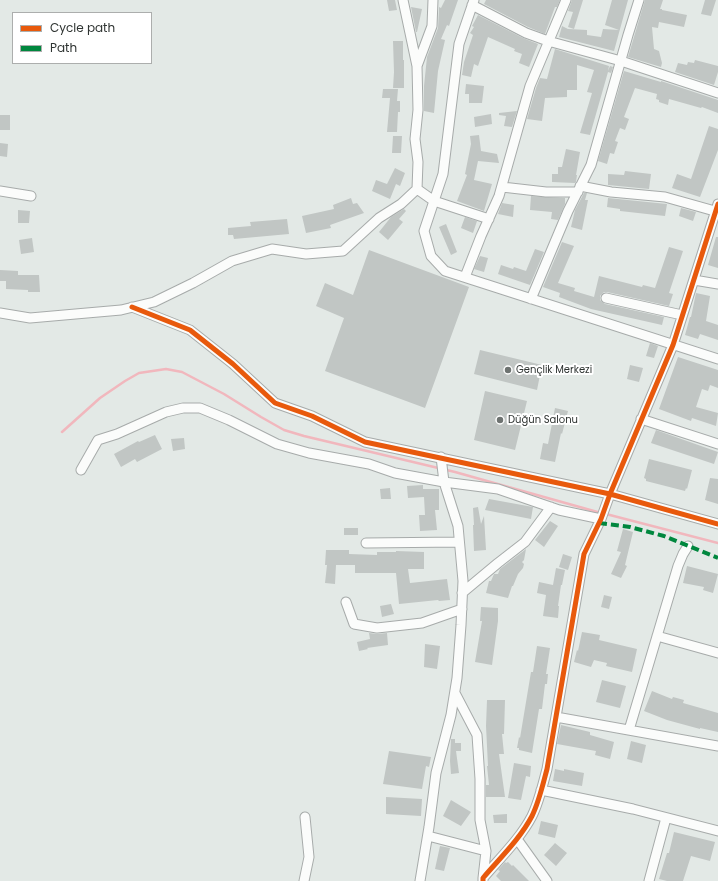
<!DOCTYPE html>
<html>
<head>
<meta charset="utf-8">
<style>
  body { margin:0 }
  #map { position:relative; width:718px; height:881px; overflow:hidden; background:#e3e9e6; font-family:Poppins,sans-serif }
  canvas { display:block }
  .legend { position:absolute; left:12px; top:12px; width:140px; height:52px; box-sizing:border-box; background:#fff; border:1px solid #acaead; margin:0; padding:5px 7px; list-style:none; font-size:12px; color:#2f3432 }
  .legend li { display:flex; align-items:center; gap:8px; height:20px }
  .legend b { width:20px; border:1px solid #acaead }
</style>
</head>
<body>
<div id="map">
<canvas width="718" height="881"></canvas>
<ul class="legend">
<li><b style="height:5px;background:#e8590c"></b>Cycle path</li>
<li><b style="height:5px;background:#00873e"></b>Path</li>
</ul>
</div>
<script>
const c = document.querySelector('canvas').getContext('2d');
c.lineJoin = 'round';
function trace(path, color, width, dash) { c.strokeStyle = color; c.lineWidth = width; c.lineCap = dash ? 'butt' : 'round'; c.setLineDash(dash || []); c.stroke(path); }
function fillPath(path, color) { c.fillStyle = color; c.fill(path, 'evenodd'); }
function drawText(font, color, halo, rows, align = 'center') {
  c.font = font + ' Poppins,sans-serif'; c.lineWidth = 4; c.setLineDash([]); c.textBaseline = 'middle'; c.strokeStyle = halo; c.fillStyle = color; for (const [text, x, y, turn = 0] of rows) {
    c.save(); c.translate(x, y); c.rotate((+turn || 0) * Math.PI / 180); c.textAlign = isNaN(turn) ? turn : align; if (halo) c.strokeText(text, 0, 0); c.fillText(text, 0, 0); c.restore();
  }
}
trace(new Path2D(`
  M62 432 100 398 125 381 139 373 166 369 182 372 224 394 261 417 284 430 304 436 455 472 601 513
  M606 514 718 543`), '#f1b7bd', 2.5);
fillPath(new Path2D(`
  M387 0H395L397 10 389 11Z
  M445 0H458L449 26 447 25 441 39 445 40 438 71 434 113 424 111V86L427 57 438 28 439 9V7L441 8Z
  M486 0H560L557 7H555L545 34 528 27 484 4Z
  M572 0H583L574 29 568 27 573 12 568 11Z
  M612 0H628L614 51 559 37 562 26 568 29 587 30V35L601 37 603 29 619 30 605 25Z
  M645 0H663L660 9H662V10L687 15 684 27 659 22 658 28 652 27 654 49 659 51 662 63 661 67 628 57Z
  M705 0H716L711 16 701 14Z
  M411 7 422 9 417 32H416Z
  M478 15 523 38 538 44 529 67 519 63 522 54 514 51 515 49 488 37 478 66 474 64 471 77 462 75 464 62 473 35 470 33 474 27 472 26Z
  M393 41H403V60H404V88H393L394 72Z
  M555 49 609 66 608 71 610 66 613 67 611 73 608 72 590 135 580 133 592 93 587 92 594 70 577 65V90H567V97L545 98 542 121 527 119 536 88 540 78 547 79Z
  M695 60 718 66V72L714 85 675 72 678 63 687 65 688 62 694 63Z
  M624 71 661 82V81L718 100V113L702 107 701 108 669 99 668 105 659 102V100L656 99 657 94 635 88 624 117 629 119 625 130 620 128 615 141 618 142 614 154 610 153 607 164 598 161Z
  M466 84 484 86 482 103H469V94H465Z
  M383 89H398L397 101H400V112H398L397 132H387L390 98H382Z
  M517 111 512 127 504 126 506 116 499 115V113Z
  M491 114 492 124 475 127 474 117Z
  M0 115H10V130H0Z
  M709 126 718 129V150L700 197 672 188 677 174 691 179Z
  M479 135 481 151 497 154 499 163 478 161 474 180 492 184 484 211 457 201 467 175 465 174 471 144 470 136Z
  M393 136H402L401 153H392Z
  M0 143 8 144 7 157 0 156Z
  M566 149 580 152 576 175H577L576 182 575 183 552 182V174H558V167H562Z
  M395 168 405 173 400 186 396 184 390 199 372 191 376 180 387 184Z
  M625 171 651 174 649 189 608 185V174L624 175Z
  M584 193H587L585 200H588L582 230 571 227 575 210Z
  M531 196 565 198V204L558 220 551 219 552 212 530 210Z
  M351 198 353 204 357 203 364 213 330 225 331 228 306 233 302 216 334 209 333 205Z
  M608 198 667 204 665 216 620 211V209L607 207Z
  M502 203 514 205 513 217 498 214Z
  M681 208 696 212 693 221 679 216Z
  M404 209 406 211 399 219 403 222 388 240 379 232 391 217Z
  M18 210 30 211 29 223H18Z
  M465 217 477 221 473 233 461 228Z
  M287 219 289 234 234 239 233 235H228V228L251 226 250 222Z
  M446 224 457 252 451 255 439 227Z
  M716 237H718V268L708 265Z
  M32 238 34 252 21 254 19 240Z
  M562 242 574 246 558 283 575 288 574 291 594 297 599 276 642 287 643 285 655 288 669 247 683 251 669 293 673 294 669 306 607 292H604L600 296V300L605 304 664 317 662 325 591 309 559 297 560 293 543 287Z
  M535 249 544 252 530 285 498 274 501 265 513 269 514 267 526 271Z
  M369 250 469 287 425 408 325 371 344 318 316 306 325 283 353 295Z
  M480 256 488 258 484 272 474 269Z
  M0 270 18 271V275H39L40 292H28V290L6 289V281H0Z
  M696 293 710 296 706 321 718 325V340L700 334 698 339 685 335 690 317H691Z
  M650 343 658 346 654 358 646 356Z
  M480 350 542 365 537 390 474 374Z
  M678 357 718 370V388L710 385 708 391 702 389 696 407 718 413 716 426 692 418 691 421 659 409Z
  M630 365 643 368 639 382 627 379Z
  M485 391 527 401 515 450 474 440Z
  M555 408 568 411 562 434 561 433 555 462 540 459 543 443 548 444Z
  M656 430 718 452 714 464 651 443Z
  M155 435 162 449 137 462 135 459 121 467 114 454 138 441 139 442Z
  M184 438 185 449 173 451 171 439Z
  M649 459 692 470 687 489 686 488 685 491 646 481V479L644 478Z
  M710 478 718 479V504L705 500Z
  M423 485V489H439V510H435L437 530 420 531 419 515H425L424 497 408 498 407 486Z
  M390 488 391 499H381L380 489Z
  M489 499 533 507 531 519 485 510Z
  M478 507 481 524 484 516 486 550 474 551 473 525H474L473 508Z
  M550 521 558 526 544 547 535 540Z
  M344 528H358V535H344Z
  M623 529 633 532 625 565 627 566 621 578 611 574 621 552 617 551Z
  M526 549 524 560 522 562 524 564 523 568 518 574 513 586H512L508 598 486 593 489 581H491L494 574H498L500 569Z
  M326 550H349V554L377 555V552H396V551L424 552V569H408L410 583 447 579 450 600 439 601 438 600 399 604 396 573H355V565H336L335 584 325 583 327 565H325Z
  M563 554 572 557 568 570 559 567Z
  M687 566 718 574 713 593 703 590 704 587 683 583Z
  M556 568 565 570 562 585H561L558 606H559L558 618 543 616 546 595 537 593 539 582 553 585Z
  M604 595 612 597 609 609 601 607Z
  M391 604 394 614 382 617 380 606Z
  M481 607 498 608V621L492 665 475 662 482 621H480Z
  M582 632 600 635 599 640 637 649 632 672 606 666 607 663 594 660 591 667 574 662 577 650 578 651Z
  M369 633 377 634 387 633 388 645 367 648 368 649 359 651 357 642 370 639Z
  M425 644 440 646 437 669 424 667Z
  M537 646 550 648 546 674H548L547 684H545L542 709H539L532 753 519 750V748H517L519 737 520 738 531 672H533Z
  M602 680 626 686 620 708 596 702Z
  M652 691 672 699 673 697 684 700 683 703 718 713V732L700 728V729L667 720 644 711Z
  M487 700H505L504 734H502L504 754H499L505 797H486V785H489L487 766H488L486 726Z
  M561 725 590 732V735L614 742 610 759 595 755 596 751 557 744Z
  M451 739H455V743H461V751H456L459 773 451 774 450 761Z
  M631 741 646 745 642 763 627 759Z
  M389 751 431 757 429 767 426 766 422 789 383 784Z
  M514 763 531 766 530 777 526 776 521 800 508 798Z
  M555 769 564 771V769L584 773 582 786 553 781Z
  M386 797 422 799 421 816 386 814Z
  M451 800 471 812 461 826 443 816Z
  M507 814V823H494L493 815Z
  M541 821 558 825 555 838 538 834Z
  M674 832 715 842 710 861 691 856 683 881H667L659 879 667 853H669Z
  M555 843 567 853 556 866 544 855Z
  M440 846 450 848 444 871 435 869Z
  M505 862 506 863 508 862 512 866 513 865 529 881H501L496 876 500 871 498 870Z`), '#c1c6c4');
const minor = new Path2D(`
  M403 0 417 66 418 110 415 139 418 162 417 189 434 201 489 219
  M474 0 459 44 443 174 424 231 431 256 445 271 718 359
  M472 5 526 33 548 41 621 61 718 93
  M417 66 432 26 433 0
  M580 186 611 192 665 197 718 212
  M502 187 546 192H578
  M0 191 31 196
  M465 277 481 236 499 196 530 86 566 0
  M694 280 718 284
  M606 298 682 315
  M531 299 568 211 591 165 628 35 639 0
  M132 307 190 330 233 364 275 403 312 416 365 442 610 494 718 524
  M0 313 30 318 121 310 154 302 193 283 232 261 272 249 306 254 343 251 379 218 401 204 417 189
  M641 419 718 444
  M81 470 98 440 117 434 166 412 183 408H200L229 420 277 444 309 453 369 464 395 473 444 482 498 489 559 510 601 519
  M366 543 459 542
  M462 593 498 563 525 542 551 507
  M346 602 354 624 377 628 422 623 462 609
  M657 636 718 653
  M455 693 477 735 480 779V820L486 851 483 878
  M556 717 718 746
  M629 730 678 566 683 554 688 546
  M541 790 633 809 718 831
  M428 836 486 851
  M517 839 547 881
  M304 881 309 857 305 817
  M420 881 429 827 436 773 451 715 457 678 461 625 463 581 458 526 444 482 441 457
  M483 881V878C500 858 520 839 532 816 539 802 543 784 547 769L584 554 601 519 610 494 673 345 718 204
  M649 881 666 818`);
trace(minor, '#a7abaa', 11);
trace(minor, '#fbfcfb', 9);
trace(new Path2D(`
  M599 523 630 527 664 536 718 558`), '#00873e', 4, [8, 4]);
trace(new Path2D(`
  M132 307 190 330 233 364 275 403 312 416 365 442 610 494 718 524
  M483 881V878C500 858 520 839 532 816 539 802 543 784 547 769L584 554 601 519 610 494 673 345 718 204`), '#e8590c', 5);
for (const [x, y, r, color] of [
  [508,370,4,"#6e7371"],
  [500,420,4,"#6e7371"]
]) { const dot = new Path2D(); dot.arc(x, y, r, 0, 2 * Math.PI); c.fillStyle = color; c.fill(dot); trace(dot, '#fff', 1.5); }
drawText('10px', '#2f3432', '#fff', [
  ["Gençlik Merkezi",516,370],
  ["Düğün Salonu",508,420]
], 'left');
</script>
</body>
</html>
